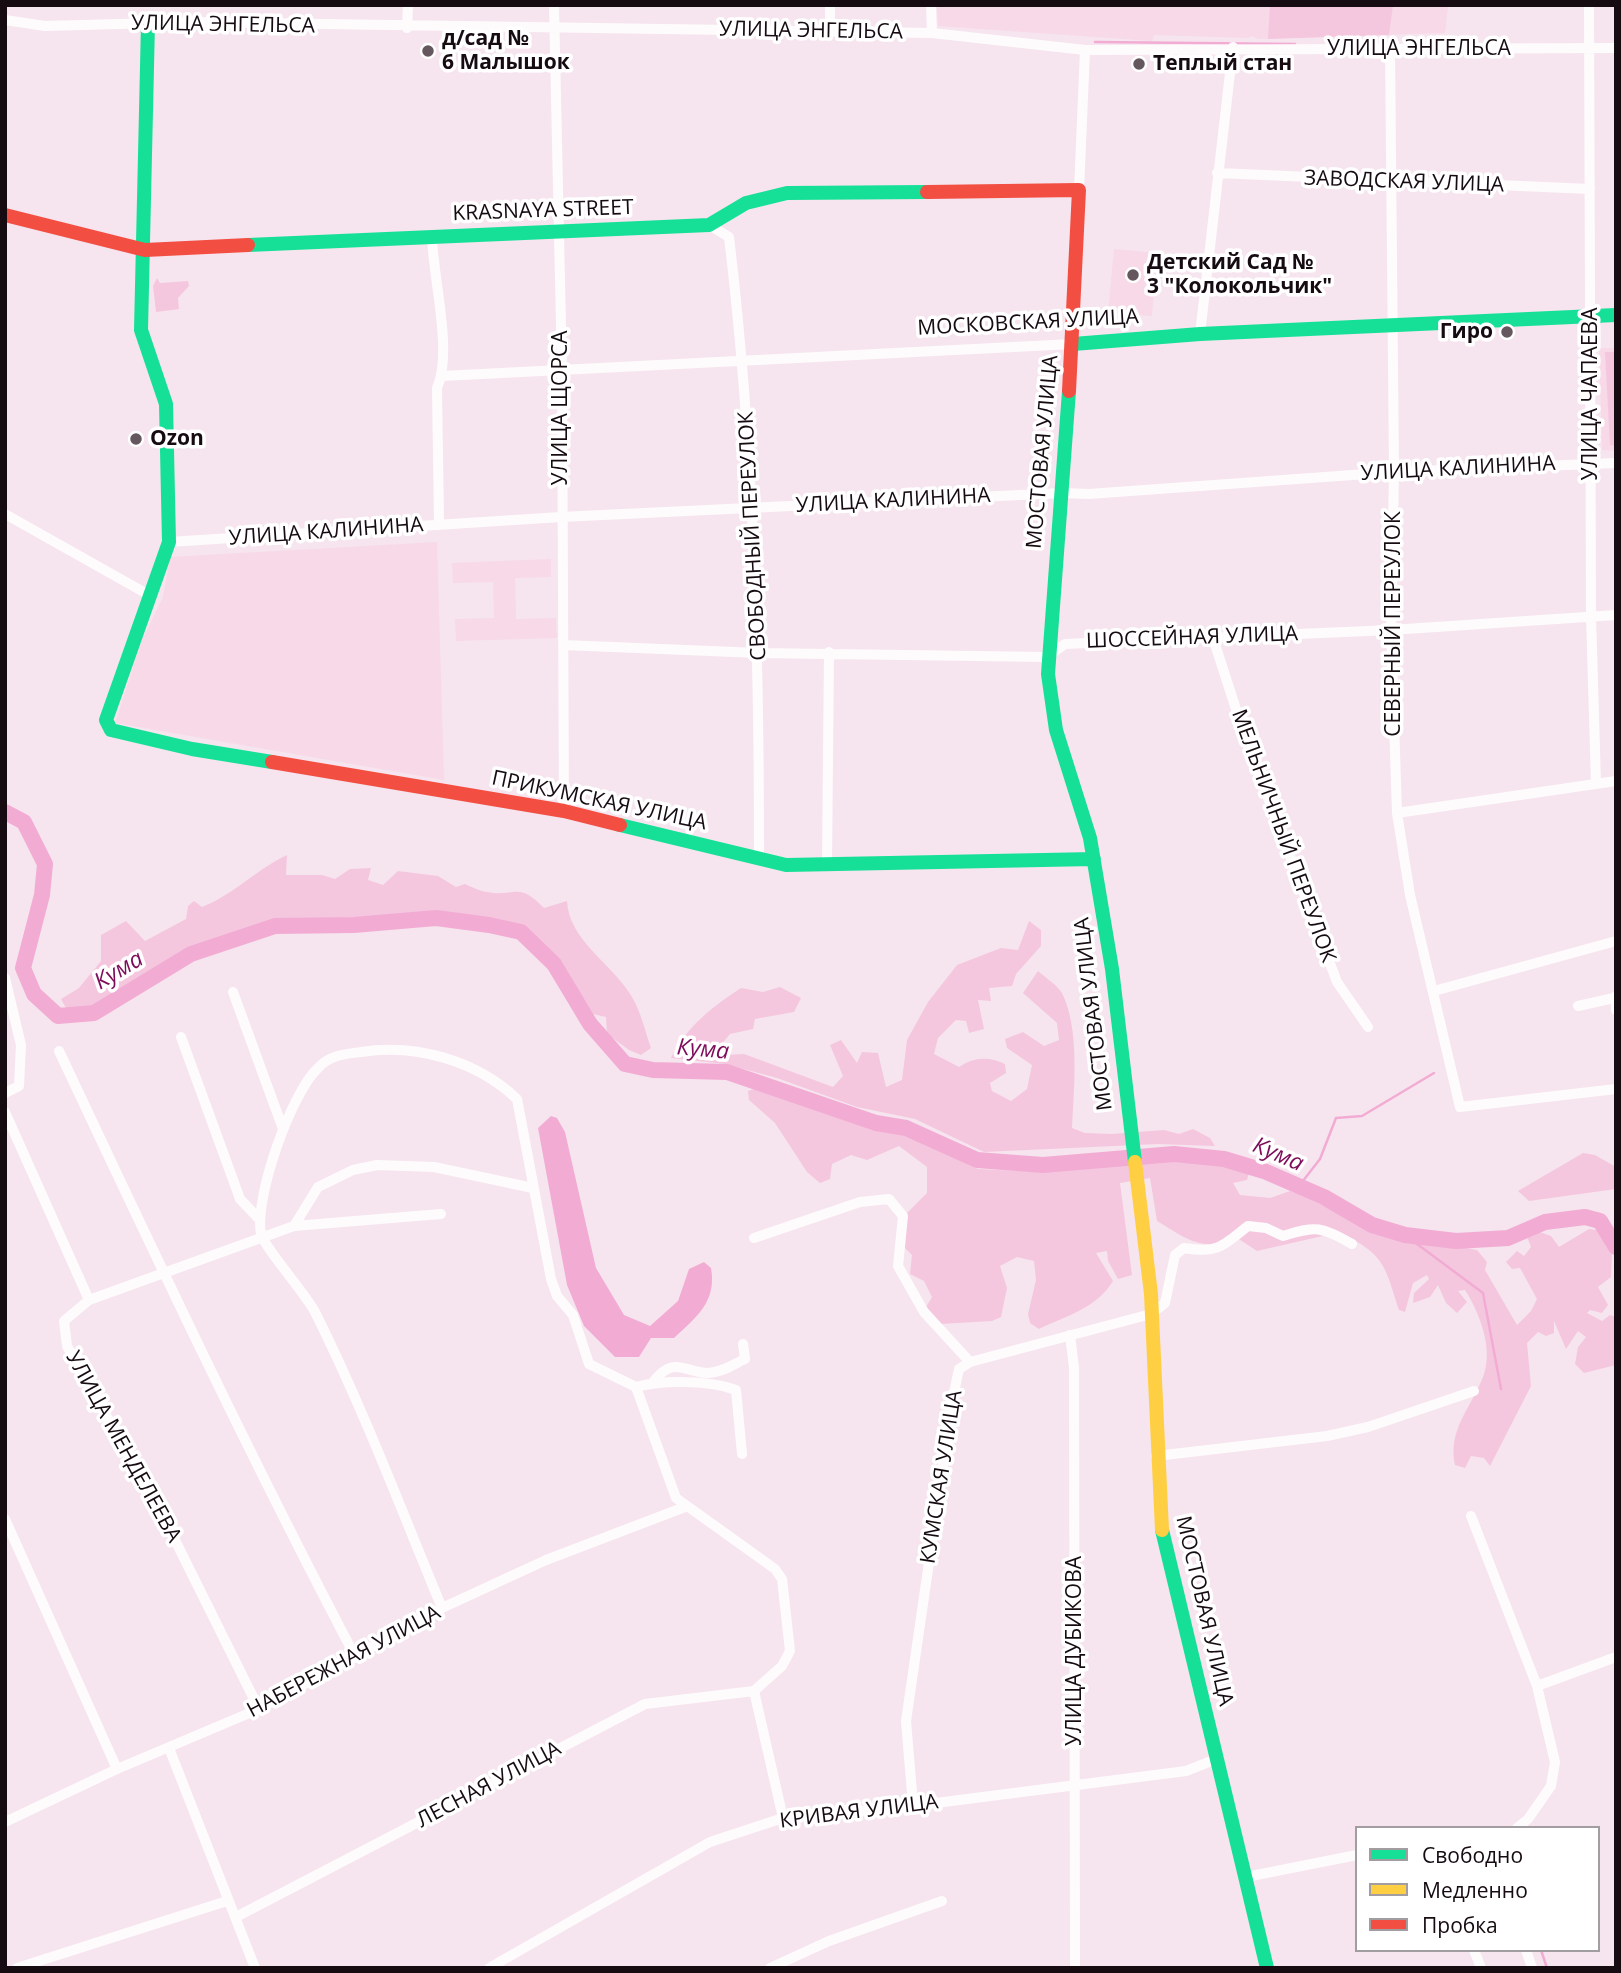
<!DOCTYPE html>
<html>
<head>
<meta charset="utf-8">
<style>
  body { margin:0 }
  #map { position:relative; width:1621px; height:1973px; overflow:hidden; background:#f6e5ee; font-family:"Open Sans",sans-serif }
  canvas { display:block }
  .frame { position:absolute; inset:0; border:7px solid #150b11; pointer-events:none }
  .legend { position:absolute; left:1355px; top:1826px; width:245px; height:126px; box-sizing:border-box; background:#fff; border:2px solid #a19da0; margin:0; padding:9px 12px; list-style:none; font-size:21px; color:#150b11 }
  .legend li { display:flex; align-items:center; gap:14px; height:35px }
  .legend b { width:35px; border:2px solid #a19da0 }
</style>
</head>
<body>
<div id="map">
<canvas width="1621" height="1973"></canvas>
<div class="frame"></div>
<ul class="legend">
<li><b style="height:9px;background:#16e098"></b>Свободно</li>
<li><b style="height:9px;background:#ffcf43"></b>Медленно</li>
<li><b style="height:9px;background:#f24e42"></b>Пробка</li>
</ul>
</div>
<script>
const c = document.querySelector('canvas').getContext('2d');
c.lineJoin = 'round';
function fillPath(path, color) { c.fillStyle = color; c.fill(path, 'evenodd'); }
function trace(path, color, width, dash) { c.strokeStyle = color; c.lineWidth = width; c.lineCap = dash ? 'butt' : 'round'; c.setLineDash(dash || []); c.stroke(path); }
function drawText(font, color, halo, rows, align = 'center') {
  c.font = font + ' "Open Sans",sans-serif'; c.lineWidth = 7; c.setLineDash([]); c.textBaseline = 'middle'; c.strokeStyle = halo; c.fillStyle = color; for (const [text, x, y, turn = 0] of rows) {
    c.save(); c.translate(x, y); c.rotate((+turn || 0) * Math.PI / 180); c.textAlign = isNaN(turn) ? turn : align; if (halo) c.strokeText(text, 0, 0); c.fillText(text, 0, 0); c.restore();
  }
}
fillPath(new Path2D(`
  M937 5H1448L1445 33 1258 39 1252 36 1248 38 1154 35 1152 41 938 26Z
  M1114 249 1157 253 1152 316 1108 313Z
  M1599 348H1616V451L1602 450Z
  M437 542 444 780 115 723 142 640 163 597 170 557Z
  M551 559V577L515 578 516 619 556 618 557 638 456 641 455 619 494 618 493 582 453 583 452 563Z`), '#f7d9e8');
fillPath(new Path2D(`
  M1270 5H1393L1389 35 1268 39Z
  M157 278 160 283 188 281 189 286 178 298 179 309 156 312 153 286Z
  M1605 352H1616V446L1610 445Z
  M287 855 286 875H322L335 879 350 869 371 868 368 880 383 885 398 871 438 876 456 887 465 884C472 887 479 891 487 892 514 898 517 880 544 908L567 901C569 941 612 963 632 997 641 1012 645 1031 651 1048L641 1055 629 1050 607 1034 606 1017 593 1014 559 959 525 927 487 918 435 913 272 922 189 949 93 1008 67 1010 61 999 79 988 101 961V935L126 921 145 941 186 919 188 906 194 901 202 907C233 895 257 869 287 855Z
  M1029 921 1041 930V946L1016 974 1012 986 989 988 991 1001 978 1000 984 1029 969 1033 966 1021 956 1020 938 1038 934 1054 959 1067C973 1057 989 1056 1005 1064L1006 1073 990 1083 992 1091 1011 1101 1027 1089 1032 1065 1007 1048 1005 1039 1023 1032 1044 1046 1059 1040 1057 1023 1023 993 1038 971C1046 978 1057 985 1062 993 1080 1029 1074 1089 1072 1128L1085 1133 1111 1134 1164 1130 1179 1134 1193 1129 1210 1138 1215 1146 1158 1144 984 1152 915 1119 857 1107 777 1078 725 1064 671 1058C686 1027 713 1006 741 988L763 992 780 987 801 998 794 1012 755 1019 753 1029 730 1034 717 1050 726 1055 744 1054 833 1087 843 1076 830 1045 841 1040 857 1063 862 1052 878 1053 886 1087 902 1080 907 1040 928 1002 957 965 1001 948 1018 950Z
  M754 1089 871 1128 903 1134 978 1169 1043 1172 1159 1161 1241 1166 1249 1173 1247 1180 1233 1183 1240 1195 1270 1198 1290 1191C1318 1201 1343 1217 1370 1229 1404 1244 1441 1243 1477 1250L1487 1262 1485 1270 1517 1325 1531 1311 1537 1299 1520 1268 1512 1269 1506 1262 1517 1251 1524 1256 1531 1247 1527 1237 1537 1231 1551 1236 1559 1247 1589 1229 1597 1230 1612 1251 1611 1277 1598 1287 1608 1305 1602 1313 1590 1310 1587 1313 1602 1321 1610 1315 1616 1317V1365L1584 1373 1575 1364 1578 1347 1586 1337 1578 1331 1566 1349 1554 1321V1333L1546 1336 1538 1332 1527 1343 1531 1386 1490 1466 1484 1458 1471 1456 1465 1468 1455 1465C1447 1429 1473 1406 1484 1374 1493 1347 1479 1312 1465 1290L1458 1291 1467 1302 1457 1313 1446 1303 1438 1285 1430 1297 1413 1303 1414 1293 1429 1279 1427 1275 1413 1283 1405 1312 1399 1310C1384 1263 1385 1256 1340 1232L1257 1251 1231 1234C1209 1258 1179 1234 1157 1221L1150 1178 1120 1183 1132 1275 1118 1279 1108 1261 1107 1251 1096 1253 1113 1281C1097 1308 1066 1316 1039 1329L1030 1323 1028 1314 1036 1280 1034 1261 1017 1257 1000 1266 1007 1288 1001 1317 992 1321 941 1324 926 1307 932 1297 924 1281 910 1274 912 1255 905 1248 906 1214 927 1193V1167L899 1146 867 1160 851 1155 832 1164 830 1179 820 1183 807 1172 775 1123 749 1100 748 1091Z
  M1583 1153 1595 1155 1616 1167V1189L1529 1201 1518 1191Z`), '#f4c7df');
fillPath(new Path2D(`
  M551 1116 557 1118 565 1132 596 1268 624 1315 650 1326 678 1301 689 1269 704 1262 711 1268C717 1301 697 1317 674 1338H651L639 1357H615L584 1326 567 1285 538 1128Z`), '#f2acd4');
trace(new Path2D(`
  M1095 42 1295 44
  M1299 1186 1320 1159 1336 1118 1362 1116 1434 1073
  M1405 1235 1483 1293 1501 1389
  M1541 1950 1547 1968`), '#f2acd4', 2.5);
trace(new Path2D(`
  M5 812 24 822 45 864 42 895 23 968 34 994 58 1016 94 1013 191 954 275 926 354 925 436 918 489 925 521 932 554 964 590 1024 625 1064 653 1070 727 1072 876 1123 906 1128 977 1160 1043 1165 1174 1154 1224 1159 1264 1171 1324 1197 1372 1225 1405 1235 1456 1241 1508 1238 1545 1222 1585 1217 1600 1221 1616 1247`), '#f2acd4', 16);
trace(new Path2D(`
  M554 5 562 372 564 811
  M830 5V31
  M931 5 932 33
  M1589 5 1591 616 1596 784
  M5 20 45 26 191 22 932 33 1085 50 1616 48
  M407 28 408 5
  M1390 50 1394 472 1391 630 1397 813 1410 895 1460 1107 1616 1089
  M1217 173 1590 189
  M1079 190 1085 50
  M709 225 729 237C754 446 759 648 759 858
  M432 237C433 278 453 352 437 388L439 525
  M1200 334 1233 47
  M442 376 1073 344
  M5 514 149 595
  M169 542 561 517 1062 493 1089 494 1394 472 1616 463
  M1213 638 1243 731 1337 982 1368 1027
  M563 645 759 653 1047 657 1065 644 1391 630 1616 615
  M1397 813 1616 781
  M827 864 829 652
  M5 978 21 1045 19 1086 5 1093
  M1434 991 1616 941
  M233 992 283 1129
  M1616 996V1010
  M1578 1006 1614 998
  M181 1037 240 1199 260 1220
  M59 1051C155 1255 251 1459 356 1658
  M5 1112 89 1300 64 1321 67 1346 168 1526 259 1709
  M294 1226 318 1187 353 1170 377 1165 434 1167 533 1188
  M754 1238 860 1202 889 1199 903 1216 898 1266 924 1312 970 1362 959 1369 953 1397 906 1721 913 1805
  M89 1300 294 1226 441 1214
  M1070 1335 1074 1368 1075 1968
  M970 1362 1151 1314 1165 1303 1175 1255 1184 1248C1218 1254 1222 1246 1248 1226L1266 1228 1283 1236C1317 1225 1321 1227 1352 1244
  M653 1382C674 1355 683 1372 708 1373 721 1373 734 1364 745 1359L743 1344
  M636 1387 676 1498 775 1569 782 1579 790 1651 782 1666 754 1691 783 1818
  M1156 1456 1327 1436 1368 1427 1474 1391
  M1471 1516 1537 1686 1555 1762 1551 1786 1528 1819 1517 1828
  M5 1519 117 1769
  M442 1608C401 1509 363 1408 315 1312 306 1294 264 1247 261 1234 254 1198 291 1093 318 1068 330 1055 345 1054 361 1052 416 1043 477 1061 517 1099L551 1279 557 1296 573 1315 589 1364 636 1387C662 1380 710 1380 736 1390L742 1454
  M1537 1686 1616 1657
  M169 1748 255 1968
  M5 1822 117 1769 259 1709 442 1608 546 1560 685 1507
  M1246 1877 1357 1855
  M236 1917 645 1704 754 1691
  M1474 1950 1481 1968
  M1526 1950 1532 1968
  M17 1968 227 1901
  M489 1968 710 1842 789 1816 889 1809 1186 1771 1219 1758
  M770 1968 829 1941 942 1901`), '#fefbfc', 10);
trace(new Path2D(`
  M148 23 141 330 166 404 169 542 106 720 111 730 192 749 272 762
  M248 245 709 225 746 203 787 193 927 192
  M1073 344 1200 334 1616 315
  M1069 391 1048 674 1056 730 1090 838 1112 969 1135 1162
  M620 825 786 865 1094 859
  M1162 1530 1267 1968`), '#16e098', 14);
trace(new Path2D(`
  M1135 1162 1151 1294 1162 1530`), '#ffcf43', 14);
trace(new Path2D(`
  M927 192 1079 190 1069 391
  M5 215 145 250 248 245
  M272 762 564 811 620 825`), '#f24e42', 14);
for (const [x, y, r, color] of [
  [428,51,7,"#64575e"],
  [1139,64,7,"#64575e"],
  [1133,275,7,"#64575e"],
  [1507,332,7,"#64575e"],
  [136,439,7,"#64575e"]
]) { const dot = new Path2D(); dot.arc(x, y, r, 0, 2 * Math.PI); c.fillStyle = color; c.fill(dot); trace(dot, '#fff', 2.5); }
drawText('21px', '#150b11', '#fff', [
  ["УЛИЦА ЭНГЕЛЬСА",223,25,1],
  ["УЛИЦА ЭНГЕЛЬСА",811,31,1],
  ["УЛИЦА ЭНГЕЛЬСА",1419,49],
  ["ЗАВОДСКАЯ УЛИЦА",1404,182,2],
  ["KRASNAYA STREET",543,211,-2],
  ["МОСКОВСКАЯ УЛИЦА",1028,323,-3],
  ["УЛИЦА ЧАПАЕВА",1591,394,-90],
  ["УЛИЦА ЩОРСА",561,408,-90],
  ["МОСТОВАЯ УЛИЦА",1043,452,-85],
  ["УЛИЦА КАЛИНИНА",1458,469,-3],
  ["УЛИЦА КАЛИНИНА",893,501,-3],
  ["УЛИЦА КАЛИНИНА",326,532,-4],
  ["СВОБОДНЫЙ ПЕРЕУЛОК",753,536,-93],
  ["СЕВЕРНЫЙ ПЕРЕУЛОК",1394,624,-90],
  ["ШОССЕЙНАЯ УЛИЦА",1192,638,-2],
  ["ПРИКУМСКАЯ УЛИЦА",599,801,12],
  ["МЕЛЬНИЧНЫЙ ПЕРЕУЛОК",1283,836,70],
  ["МОСТОВАЯ УЛИЦА",1094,1014,-97],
  ["УЛИЦА МЕНДЕЛЕЕВА",123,1447,61],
  ["КУМСКАЯ УЛИЦА",942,1477,-81],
  ["МОСТОВАЯ УЛИЦА",1204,1611,77],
  ["УЛИЦА ДУБИКОВА",1075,1651,-90],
  ["НАБЕРЕЖНАЯ УЛИЦА",344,1662,-28],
  ["ЛЕСНАЯ УЛИЦА",489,1785,-28],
  ["КРИВАЯ УЛИЦА",859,1812,-7]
]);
drawText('bold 21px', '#150b11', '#fff', [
  ["д/сад №",442,39],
  ["6 Малышок",442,63],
  ["Теплый стан",1153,64],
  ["Детский Сад №",1147,263],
  ["3 \"Колокольчик\"",1147,287],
  ["Гиро",1493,332,"right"],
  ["Ozon",150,439]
], 'left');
drawText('italic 23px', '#7d0d5a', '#fff', [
  ["Кума",119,971,-31],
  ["Кума",703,1050,5],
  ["Кума",1278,1155,23]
]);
</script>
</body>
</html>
